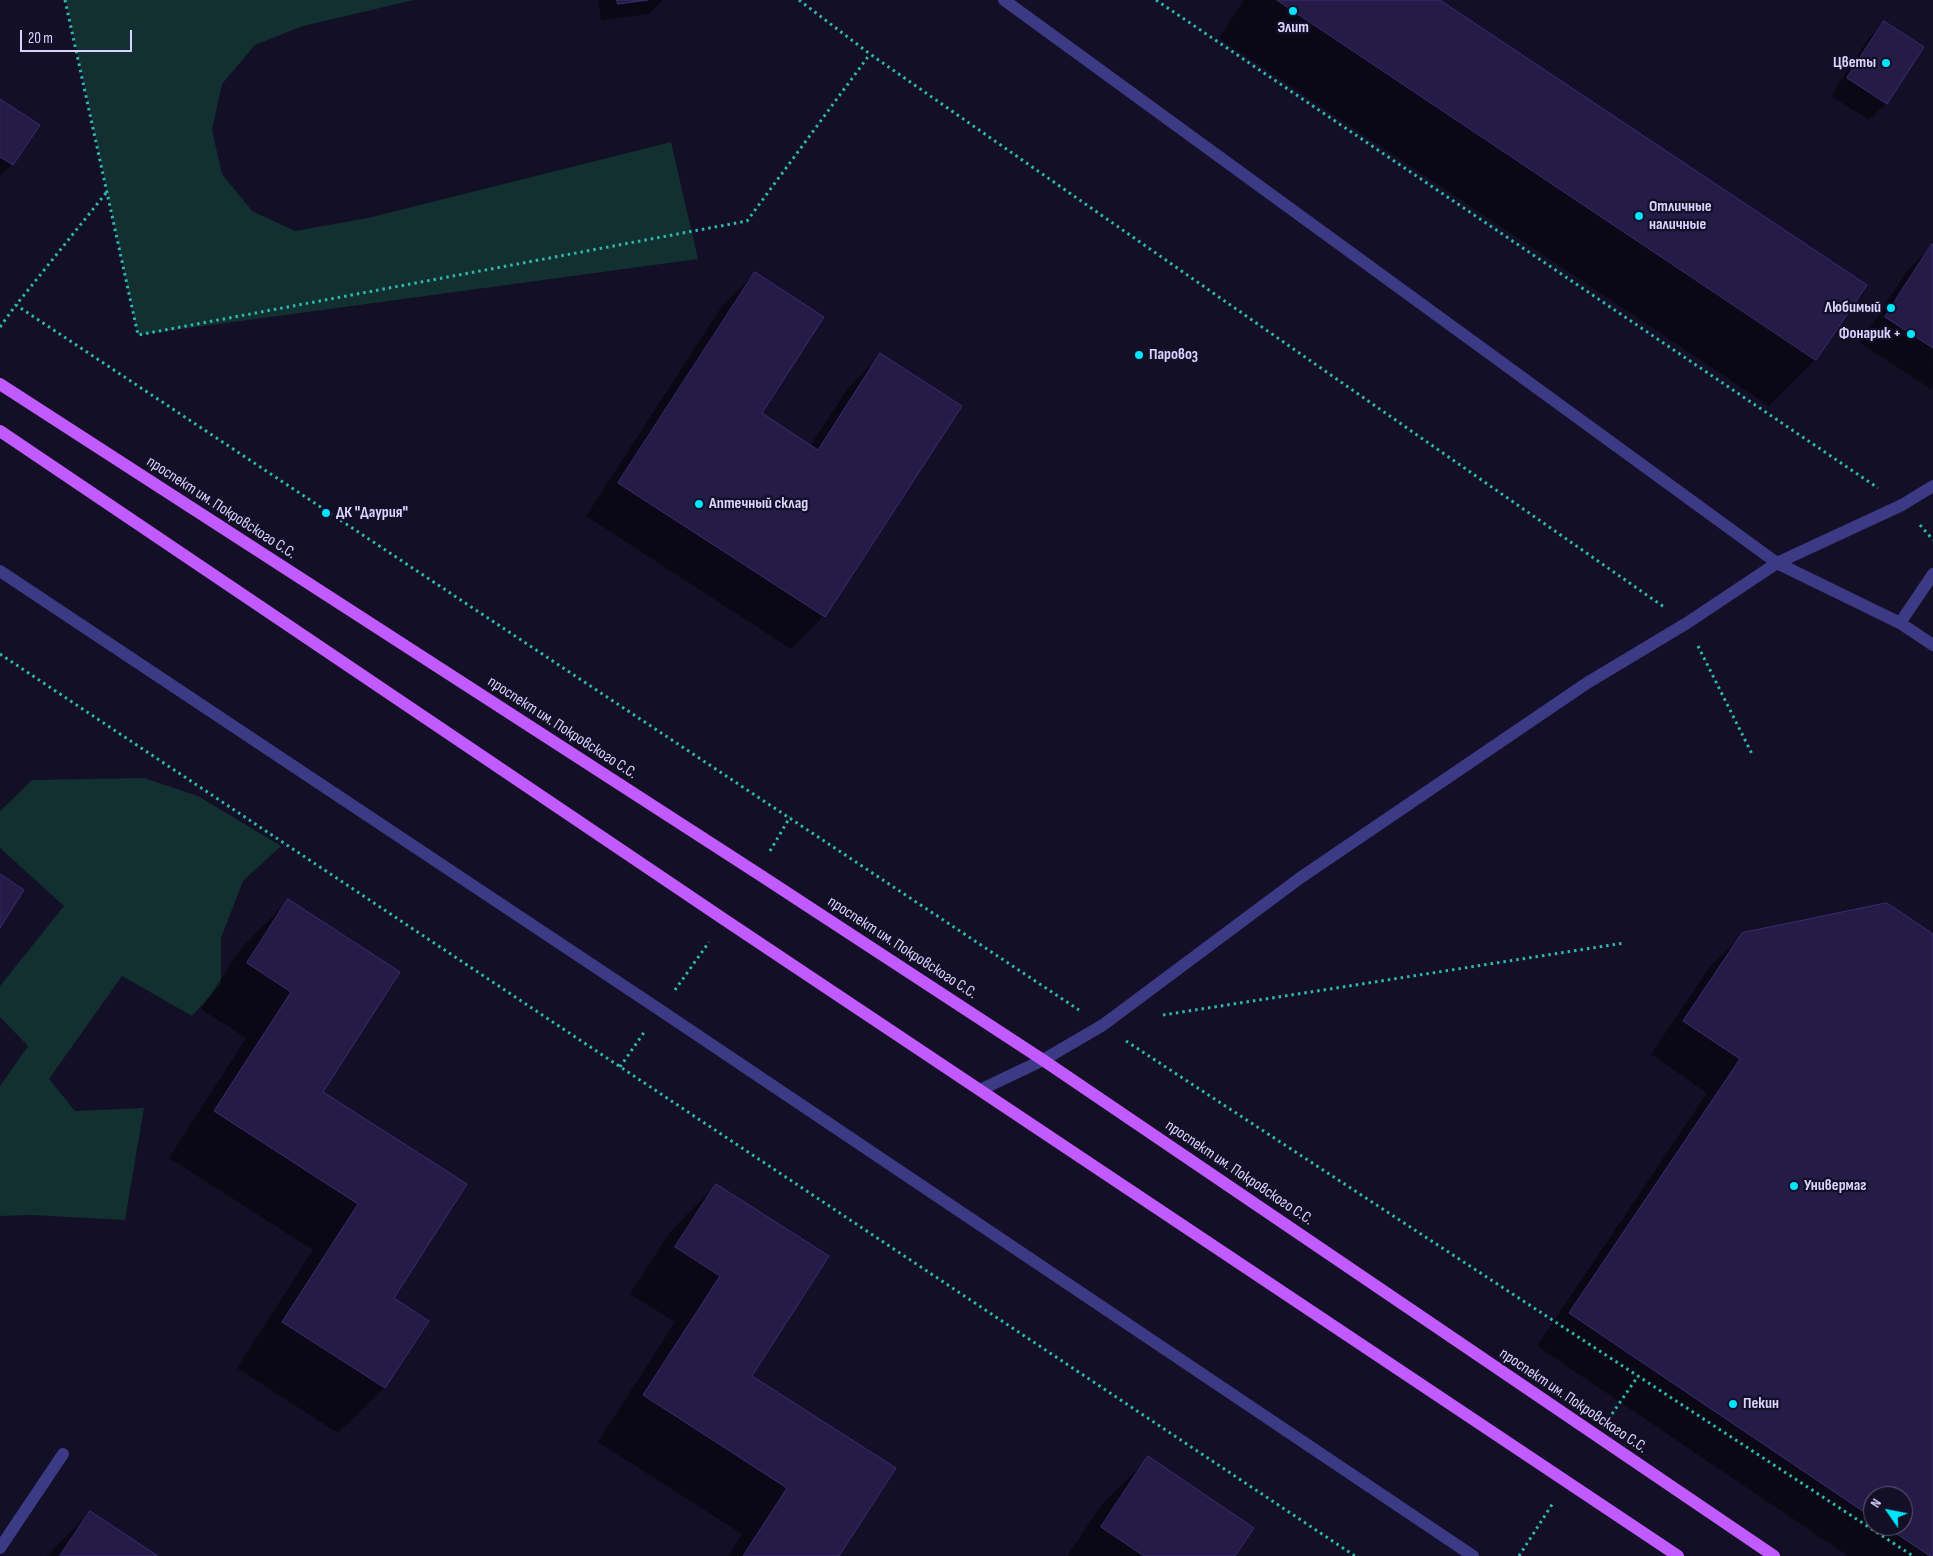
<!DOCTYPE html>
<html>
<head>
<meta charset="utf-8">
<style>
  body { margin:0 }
  #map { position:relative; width:1933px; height:1556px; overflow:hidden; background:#130f26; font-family:"Sofia Sans Condensed",sans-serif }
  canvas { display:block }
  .north { position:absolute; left:1863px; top:1486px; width:50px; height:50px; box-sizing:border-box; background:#130f26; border:1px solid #625e7d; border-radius:50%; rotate:303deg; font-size:14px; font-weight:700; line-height:20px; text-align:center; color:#d9d4ff }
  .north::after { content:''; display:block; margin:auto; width:18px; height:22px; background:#00e5ff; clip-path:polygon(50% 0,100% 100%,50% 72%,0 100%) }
  .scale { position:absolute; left:20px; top:30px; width:112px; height:22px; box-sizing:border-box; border:2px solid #d9d4ff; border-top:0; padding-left:6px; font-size:15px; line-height:18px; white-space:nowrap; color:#d9d4ff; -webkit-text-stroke:4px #130f26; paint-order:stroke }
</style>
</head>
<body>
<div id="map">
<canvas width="1933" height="1556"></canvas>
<div class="north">N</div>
<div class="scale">20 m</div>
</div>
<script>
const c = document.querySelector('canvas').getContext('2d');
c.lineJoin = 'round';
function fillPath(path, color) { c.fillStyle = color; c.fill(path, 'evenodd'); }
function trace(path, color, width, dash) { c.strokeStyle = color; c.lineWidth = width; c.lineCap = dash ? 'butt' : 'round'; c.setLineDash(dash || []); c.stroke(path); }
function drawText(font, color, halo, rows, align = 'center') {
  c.font = font + ' "Sofia Sans Condensed",sans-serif'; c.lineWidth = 4.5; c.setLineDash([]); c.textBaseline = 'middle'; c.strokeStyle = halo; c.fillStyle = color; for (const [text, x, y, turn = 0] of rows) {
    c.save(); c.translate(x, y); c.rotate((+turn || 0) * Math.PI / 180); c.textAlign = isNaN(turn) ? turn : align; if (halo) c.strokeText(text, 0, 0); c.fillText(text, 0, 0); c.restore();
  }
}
fillPath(new Path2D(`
  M66 0H414L303 26 255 45 222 84 212 130 222 174 252 211 295 231 368 218 671 142 698 259 138 335Z
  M144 778 198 796 281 846 243 881 221 938V984L192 1016 122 976 49 1079 75 1111 144 1108 125 1220 31 1215 0 1216V1086L28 1046 0 1017V986L64 906 0 848V811L32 780Z`), '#12302f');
fillPath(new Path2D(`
  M598 0H663L649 14 601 20Z
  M1244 0H1438L1865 285 1815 360 1769 406 1219 38Z
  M1884 22 1922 47 1886 103 1869 120 1831 96 1868 39Z
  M0 100 12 164 0 176Z
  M1932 246 1933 386 1931 389 1860 343 1907 271Z
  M755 273 760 413 810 446 848 388 881 355 824 616 791 649 586 516 722 306Z
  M288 901 322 1092 392 1299 385 1387 338 1433 237 1368 313 1250 169 1158 246 1038 201 1009 242 947Z
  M1743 934 1933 935V1556H1848L1537 1346 1707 1093 1651 1054 1710 967ZM1873 1496H1903V1526H1873Z
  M716 1185 750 1376 838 1556H728L742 1534 598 1442 675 1322 630 1294 670 1232Z
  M1148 1458 1233 1556H1067L1102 1504Z
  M90 1512 155 1556H47Z`), '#0007');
const building = new Path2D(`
  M617 0H648L618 4Z
  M1277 0H1440L1867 285 1816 360Z
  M1884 21 1924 47 1887 104 1847 78Z
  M0 99 40 125 13 165 0 157Z
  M1932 244 1933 245V348L1885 317Z
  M755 272 824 317 762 413 818 450 880 353 962 406 825 617 618 483Z
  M0 874 24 890 0 928Z
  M288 899 400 972 323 1092 467 1184 394 1298 429 1321 385 1388 282 1322 358 1204 214 1111 291 992 247 963Z
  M1887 903 1933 934V1556H1930L1885 1526H1903V1496H1873V1518L1569 1313 1740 1059 1683 1021 1742 933Z
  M716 1184 829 1256 752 1376 896 1468 839 1556H743L787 1488 643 1395 720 1276 675 1247Z
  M1148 1456 1254 1528 1235 1556H1144L1101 1527Z
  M90 1511 158 1556H60Z`);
fillPath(building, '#241b47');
trace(building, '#3b2d73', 1);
trace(new Path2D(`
  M65 0 138 335 747 221 870 54
  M799 0 870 54 1664 607
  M1156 0 1878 488
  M106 193 16 305 1079 1010
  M0 327 16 305
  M1920 525 1933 540
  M1698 646 1753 756
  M0 654 1355 1556
  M770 851 790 817
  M675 990 709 942
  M1163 1015 1624 943
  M1126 1041 1913 1556
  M620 1067 645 1031
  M1612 1414 1638 1376
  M1519 1556 1553 1503`), '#2fb8b0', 3, [2.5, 4]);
trace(new Path2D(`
  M1004 0 1777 563 1902 505 1933 486
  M0 571 660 1010 1473 1556
  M1900 623 1933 574
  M980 1090 1043 1060 1103 1025 1300 878 1587 683 1687 623 1777 563 1900 623 1933 645
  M0 1548 63 1454`), '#3d3a85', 12);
trace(new Path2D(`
  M0 384 757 873 1043 1060 1774 1556
  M0 431 725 920 1678 1556`), '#c25bff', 12);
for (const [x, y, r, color] of [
  [1293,11,5,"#00e5ff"],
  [1886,63,5,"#00e5ff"],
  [1639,216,5,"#00e5ff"],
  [1891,308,5,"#00e5ff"],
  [1911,334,5,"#00e5ff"],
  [1139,355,5,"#00e5ff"],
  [699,504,5,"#00e5ff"],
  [326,513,5,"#00e5ff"],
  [1794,1186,5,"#00e5ff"],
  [1733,1404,5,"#00e5ff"]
]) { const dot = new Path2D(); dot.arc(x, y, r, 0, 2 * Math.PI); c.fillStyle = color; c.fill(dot); trace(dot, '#130f26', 2); }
drawText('bold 16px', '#d9d4ff', '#130f26', [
  ["Элит",1293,28,"center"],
  ["Цветы",1876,63,"right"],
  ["Отличные",1649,207],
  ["наличные",1649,225],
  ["Любимый",1881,308,"right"],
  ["Фонарик +",1901,334,"right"],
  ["Паровоз",1149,355],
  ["Аптечный склад",709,504],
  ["ДК \"Даурия\"",336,513],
  ["Универмаг",1804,1186],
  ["Пекин",1743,1404]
], 'left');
drawText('16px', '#d9d4ff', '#130f26', [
  ["проспект им. Покровского С.С.",221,508,33],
  ["проспект им. Покровского С.С.",562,728,33],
  ["проспект им. Покровского С.С.",902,948,33],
  ["проспект им. Покровского С.С.",1239,1173,34],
  ["проспект им. Покровского С.С.",1573,1401,34]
]);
</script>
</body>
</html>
